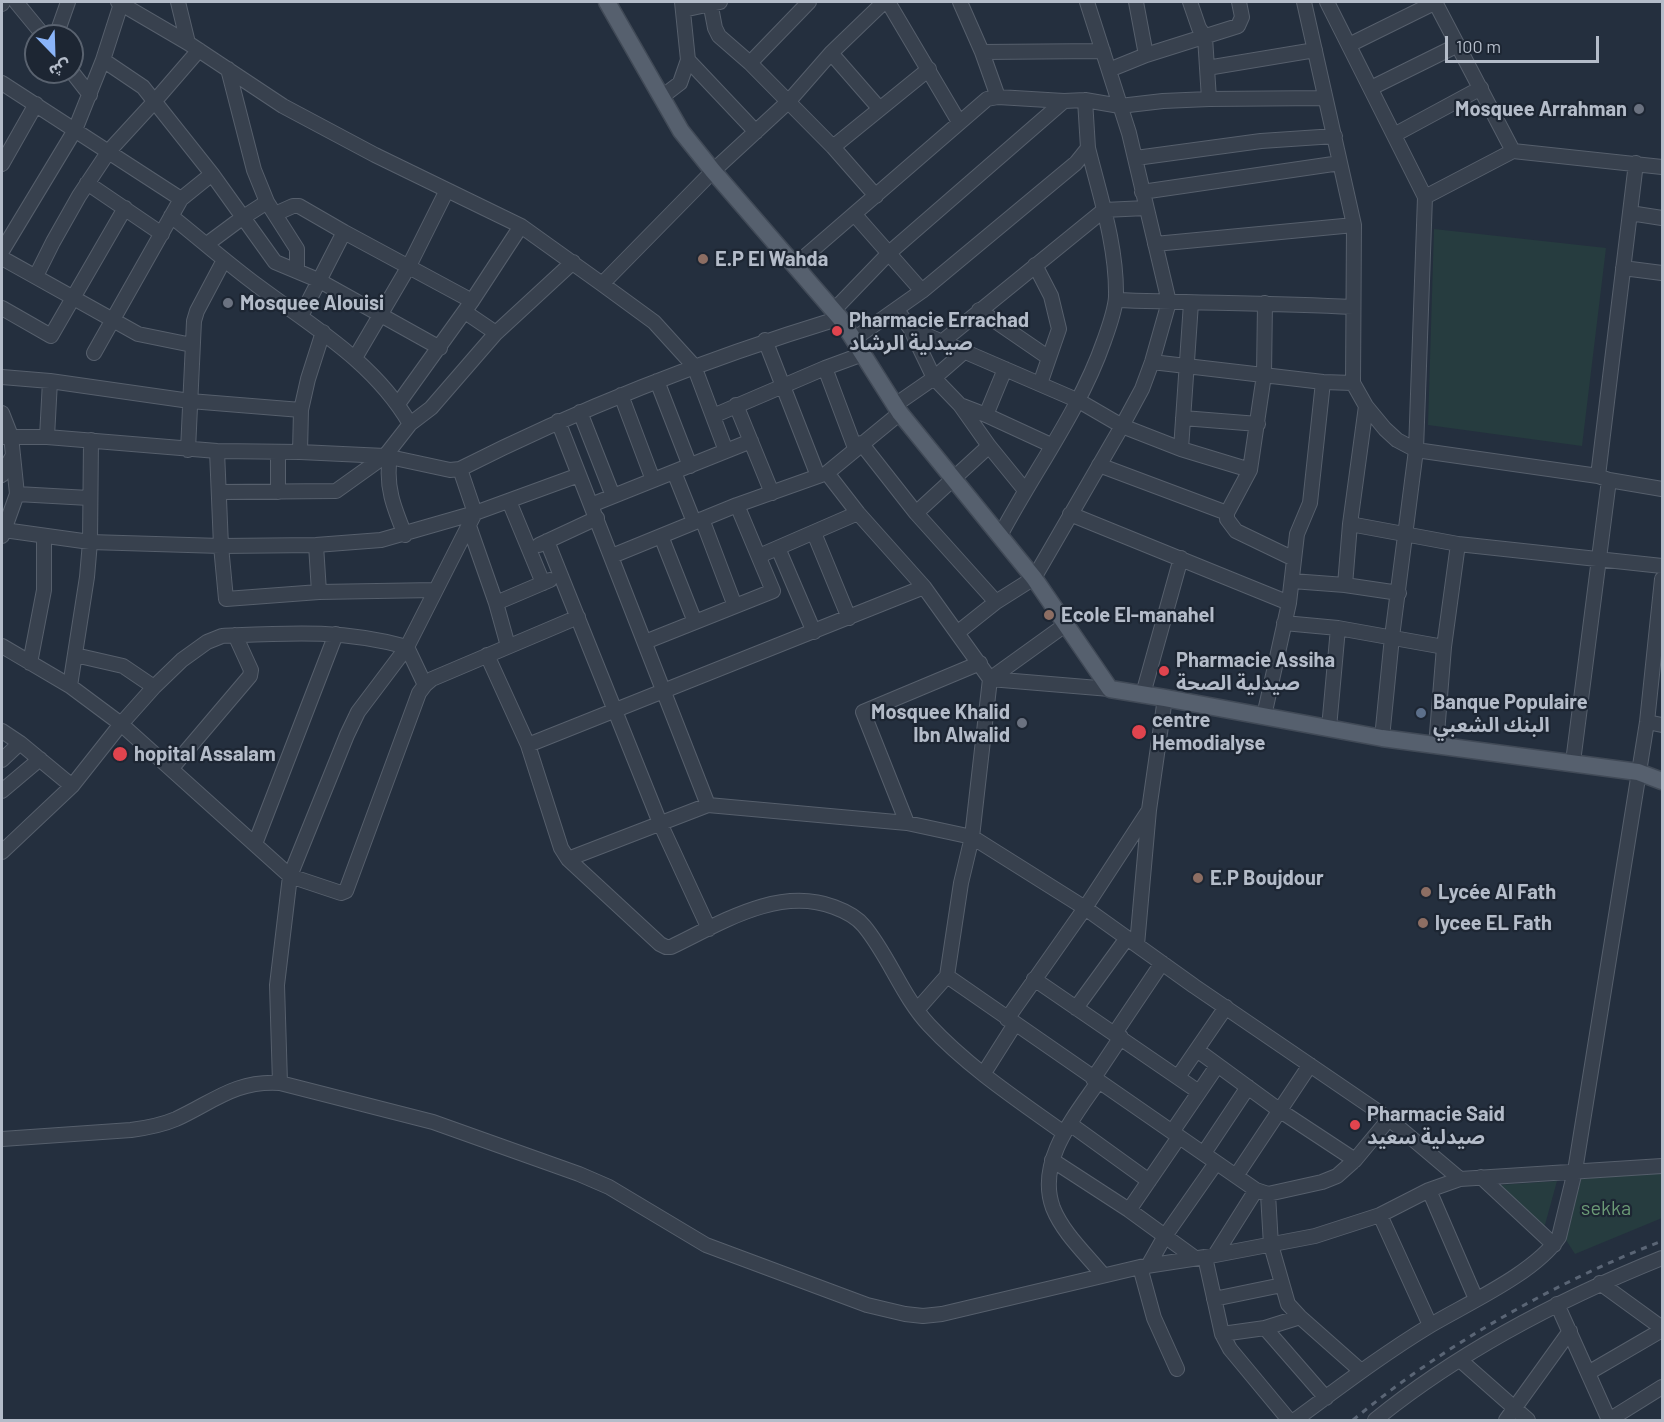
<!DOCTYPE html>
<html>
<head>
<meta charset="utf-8">
<style>
  body { margin:0 }
  #map { position:relative; width:1664px; height:1422px; overflow:hidden; background:#242f3e; font-family:Barlow,"Noto Sans Arabic",sans-serif }
  canvas { display:block }
  .frame { position:absolute; inset:0; border:3px solid #b4bcc9; pointer-events:none }
  .north { position:absolute; left:24px; top:24px; width:60px; height:60px; box-sizing:border-box; background:#1d2633; border:2px solid #59626f; border-radius:50%; rotate:157deg; font-size:16px; font-weight:700; line-height:24px; text-align:center; color:#b4bcc9 }
  .north::after { content:''; display:block; margin:auto; width:21px; height:27px; background:#8ab4f8; clip-path:polygon(50% 0,100% 100%,50% 72%,0 100%) }
  .scale { position:absolute; left:1445px; top:36px; width:154px; height:27px; box-sizing:border-box; border:3px solid #b4bcc9; border-top:0; padding-left:8px; font-size:18px; line-height:21px; white-space:nowrap; color:#b4bcc9; -webkit-text-stroke:4px #1d2633; paint-order:stroke }
</style>
</head>
<body>
<div id="map">
<canvas width="1664" height="1422"></canvas>
<div class="frame"></div>
<div class="north">ش</div>
<div class="scale">100 m</div>
</div>
<script>
const c = document.querySelector('canvas').getContext('2d');
c.lineJoin = 'round';
function fillPath(path, color) { c.fillStyle = color; c.fill(path, 'evenodd'); }
function trace(path, color, width, dash) { c.strokeStyle = color; c.lineWidth = width; c.lineCap = dash ? 'butt' : 'round'; c.setLineDash(dash || []); c.stroke(path); }
function drawText(font, color, halo, rows, align = 'center') {
  c.font = font + ' Barlow,"Noto Sans Arabic",sans-serif'; c.lineWidth = 4.5; c.setLineDash([]); c.textBaseline = 'middle'; c.strokeStyle = halo; c.fillStyle = color; for (const [text, x, y, turn = 0] of rows) {
    c.save(); c.translate(x, y); c.rotate((+turn || 0) * Math.PI / 180); c.textAlign = isNaN(turn) ? turn : align; if (halo) c.strokeText(text, 0, 0); c.fillText(text, 0, 0); c.restore();
  }
}
fillPath(new Path2D(`
  M1434 229 1606 248 1582 446 1428 425Z
  M1662 1172V1218L1575 1254 1566 1240 1581 1179Z
  M1557 1181 1543 1232 1499 1185Z`), '#263c3f');
const minor = new Path2D(`
  M16 2 44 36
  M118 2 188 43 283 106 375 155 521 226 602 284 654 322 694 366 726 451
  M178 2 188 43
  M710 2 715 28 719 36 750 63 833 147 876 196
  M888 2 959 122
  M960 2 982 52 998 97
  M1087 2 1129 133 1169 302 1152 362 1142 389 1122 426 1181 449 1250 470
  M1136 2 1146 55
  M1190 2 1199 28 1205 37 1209 99
  M1304 2 1354 225 1353 383 1366 406 1385 429 1397 440 1416 450 1598 476
  M1327 2 1425 197 1416 450 1392 637 1382 738
  M1435 2 1513 151
  M2 4 3 2
  M683 10 720 2
  M56 36 68 2
  M1349 45 1436 2
  M982 52 1103 51
  M831 53 879 108
  M103 60 143 87 212 174 275 262 318 280 440 348
  M688 60 756 132
  M750 63 809 2
  M1207 68 1315 50
  M228 69 254 170 267 202 297 249V271
  M1109 70 1146 55 1238 26 1242 17 1239 2
  M72 72 90 95
  M2 83 181 199
  M1371 88 1458 45
  M663 96 680 83 688 60 682 2
  M1394 135 1481 88
  M833 147 929 69
  M1136 158 1261 141 1335 136
  M1636 163 1598 476 1609 480 1662 489
  M2 164 36 104
  M87 183 162 234
  M1142 192 1340 163
  M1425 197 1513 151 1662 167
  M1630 213 1662 218
  M275 214 293 206H299L344 232 472 301
  M855 215 922 291
  M171 216C200 239 228 264 258 286 313 327 374 362 410 424
  M207 244 242 218 267 202
  M1155 244 1354 225
  M2 251 75 130 103 60 121 4
  M2 258 138 334 192 345
  M1035 265 1051 296 1059 329 1040 384
  M794 266 987 99 998 97 1064 101 1085 100 1120 106 1163 101 1209 99 1325 98
  M1623 268 1662 273
  M36 276 53 242 79 196 109 151 154 102 199 50
  M602 284 713 171 789 101 831 53 884 2
  M1116 300C1195 303 1274 303 1353 307
  M1265 303 1264 375 1250 470 1227 513V519L1236 531 1292 558
  M2 308 51 336 125 208
  M834 310 889 253 1064 101
  M897 310 910 328 934 378 960 405 989 446 1024 489
  M979 310 1049 358
  M465 312 496 333
  M301 316 344 232
  M910 328 1079 401 1122 426 1034 578 996 602 957 633
  M854 339 922 291 1076 163 1088 148 1085 100
  M765 340 818 476
  M943 341 1104 210 1146 208
  M94 353 181 199 212 174
  M355 358 409 266 447 190
  M1152 362 1323 382 1353 383
  M825 368 855 448
  M2 377 50 381 190 401 301 410
  M657 381 690 466
  M621 395 653 480
  M398 404 472 301 521 226
  M736 405 772 493
  M895 405 934 378 965 351
  M960 405 986 415 1051 445
  M580 412 613 496
  M2 413 11 436 17 494 2 536
  M986 415 1005 369
  M713 416 825 368 863 354
  M1183 418 1258 424
  M558 421 708 805
  M2 437H47L217 451 300 452 385 456 450 470 460 469C582 407 709 358 840 318
  M47 437 50 381
  M861 443 916 513 996 602
  M1181 449 1191 303
  M188 450 194 321 197 311 224 260
  M217 451 221 546 226 599 319 592 435 590
  M278 452V492
  M300 452 301 410 308 379 323 332
  M390 457C385 486 394 508 405 535
  M1099 465 1227 513
  M674 472 694 522
  M827 473 900 413
  M2 475 13 455
  M219 492 336 491 385 456 410 424 431 408 496 333 573 262
  M17 494 89 498
  M509 501 543 583
  M591 505 751 441
  M916 513 989 446
  M1070 514 1289 603
  M702 519 735 606
  M1350 524 1458 544 1662 566
  M469 526 496 603 508 646
  M4 530 90 542 221 546 316 545 381 540 475 513 579 475
  M814 533 849 618
  M1001 534C1035 470 1080 410 1104 341 1109 327 1115 311 1116 297 1117 246 1100 196 1088 148
  M661 536 695 622
  M547 541 660 823 709 929
  M316 545 319 592
  M539 545 597 518
  M778 548 814 632
  M612 556 737 505 827 473 858 513 924 587 990 679 1110 689
  M759 556 858 513
  M1292 581 1345 585 1399 593
  M1345 585 1350 524 1366 406
  M496 603 550 580
  M1284 623 1338 628 1444 647
  M645 642 773 591 737 505
  M2 646 70 686 121 724 290 876 341 893 346 891 419 693 425 685 432 679 578 617
  M75 655 123 666 154 687
  M487 655 528 745 561 848 568 859 660 944 666 947H671C721 923 778 886 834 907 845 911 856 916 864 926 889 956 902 996 929 1025 968 1067 1018 1100 1064 1133
  M30 663 44 590V536
  M70 686 87 577 90 542 91 440
  M1143 694 1181 558
  M1264 716 1289 603 1297 534 1310 503 1323 382
  M1647 722 1662 725
  M1329 728 1338 628
  M2 731 20 743 72 786
  M528 745 924 587
  M1436 746 1444 647 1458 544
  M2 760 20 743
  M1573 762 1609 480
  M171 769 250 676 251 670 235 635
  M2 791 40 759
  M907 823 863 712 980 663
  M255 844 336 634
  M2 852 72 786 121 724 154 687 182 660 207 642 222 636C289 633 341 629 407 647L425 685
  M568 859 708 805 907 823 972 837 1085 908 1194 986 1389 1119 1460 1179
  M1137 945 1149 810 1165 698
  M947 976 1256 1190 1268 1194 1322 1182 1337 1176 1355 1160 1389 1119
  M1034 979 1199 1092
  M1076 1008 1127 938
  M917 1010 947 976 961 883 972 837 990 679 1065 625
  M1007 1019 1085 908 1149 810
  M1115 1033 1162 963
  M1197 1050 1279 1110 1355 1160
  M984 1073 1015 1024
  M1178 1077 1226 1007
  M1093 1079 1121 1037
  M1098 1082C1074 1117 1036 1162 1053 1208 1063 1233 1086 1254 1103 1275
  M280 1083 277 985 290 876 347 735 358 712 407 647 475 513 460 469
  M1070 1124 1149 1181
  M1172 1132 1217 1066
  M2 1139 131 1130C146 1128 162 1125 176 1119 213 1102 236 1080 280 1083L433 1122 579 1174 609 1187 706 1245 867 1305 905 1314 923 1316 942 1314 1140 1267 1205 1257 1315 1236 1380 1215 1429 1190 1460 1179 1662 1166
  M1204 1153 1248 1087
  M1052 1160 1129 1210 1195 1258
  M1236 1176 1310 1065
  M1481 1177 1554 1245
  M1429 1190 1476 1299
  M1268 1194 1271 1245 1288 1304 1300 1317 1361 1371
  M1129 1210 1179 1137
  M1380 1215 1430 1325
  M1215 1255 1256 1190
  M1205 1257 1222 1334 1230 1349 1289 1420
  M1148 1266 1165 1236 1216 1163
  M1140 1267 1154 1318 1177 1369
  M1600 1283 1662 1328
  M1214 1299 1282 1285
  M1557 1304 1609 1420
  M1265 1328 1326 1398
  M1222 1334 1265 1328 1300 1317
  M1460 1360 1528 1420
  M1588 1373 1662 1330
  M1295 1420C1340 1387 1383 1354 1431 1325 1468 1303 1535 1273 1559 1237L1575 1171 1647 722 1662 579
  M1375 1420C1460 1351 1560 1299 1662 1258
  M1506 1420 1570 1331
  M1609 1420 1662 1387`);
const major = new Path2D(`
  M607 2 681 131 713 171 840 318 900 413 1034 578 1110 689 1165 698 1382 738 1638 772 1662 781`);
trace(minor, '#565f6c', 16);
trace(major, '#414a57', 19);
trace(minor, '#38414e', 14);
trace(major, '#56606e', 16);
trace(new Path2D(`
  M1353 1420C1441 1347 1555 1282 1662 1241`), '#5a6575', 3, [6, 6]);
for (const [x, y, r, color] of [
  [1639,109,6,"#6b7280"],
  [703,259,6,"#8d6e63"],
  [228,303,6,"#6b7280"],
  [837,331,6,"#e0444e"],
  [1049,615,6,"#8d6e63"],
  [1164,671,6,"#e0444e"],
  [1421,713,6,"#5c6f8a"],
  [1022,723,6,"#6b7280"],
  [1139,732,8,"#e0444e"],
  [120,754,8,"#e0444e"],
  [1198,878,6,"#8d6e63"],
  [1426,892,6,"#8d6e63"],
  [1423,923,6,"#8d6e63"],
  [1355,1125,6,"#e0444e"]
]) { const dot = new Path2D(); dot.arc(x, y, r, 0, 2 * Math.PI); c.fillStyle = color; c.fill(dot); trace(dot, '#1d2633', 2); }
drawText('bold 20px', '#b4bcc9', '#1d2633', [
  ["Mosquee Arrahman",1627,109,"right"],
  ["E.P El Wahda",715,259],
  ["Mosquee Alouisi",240,303],
  ["Pharmacie Errachad",849,320],
  ["صيدلية الرشاد",849,343],
  ["Ecole El-manahel",1061,615],
  ["Pharmacie Assiha",1176,660],
  ["صيدلية الصحة",1176,683],
  ["Banque Populaire",1433,702],
  ["البنك الشعبي",1433,725],
  ["Mosquee Khalid",1010,712,"right"],
  ["Ibn Alwalid",1010,735,"right"],
  ["centre",1152,720],
  ["Hemodialyse",1152,743],
  ["hopital Assalam",134,754],
  ["E.P Boujdour",1210,878],
  ["Lycée Al Fath",1438,892],
  ["lycee EL Fath",1435,923],
  ["Pharmacie Said",1367,1114],
  ["صيدلية سعيد",1367,1137]
], 'left');
drawText('20px', '#6b9a76', '#1d2633', [
  ["sekka",1606,1208]
]);
</script>
</body>
</html>
